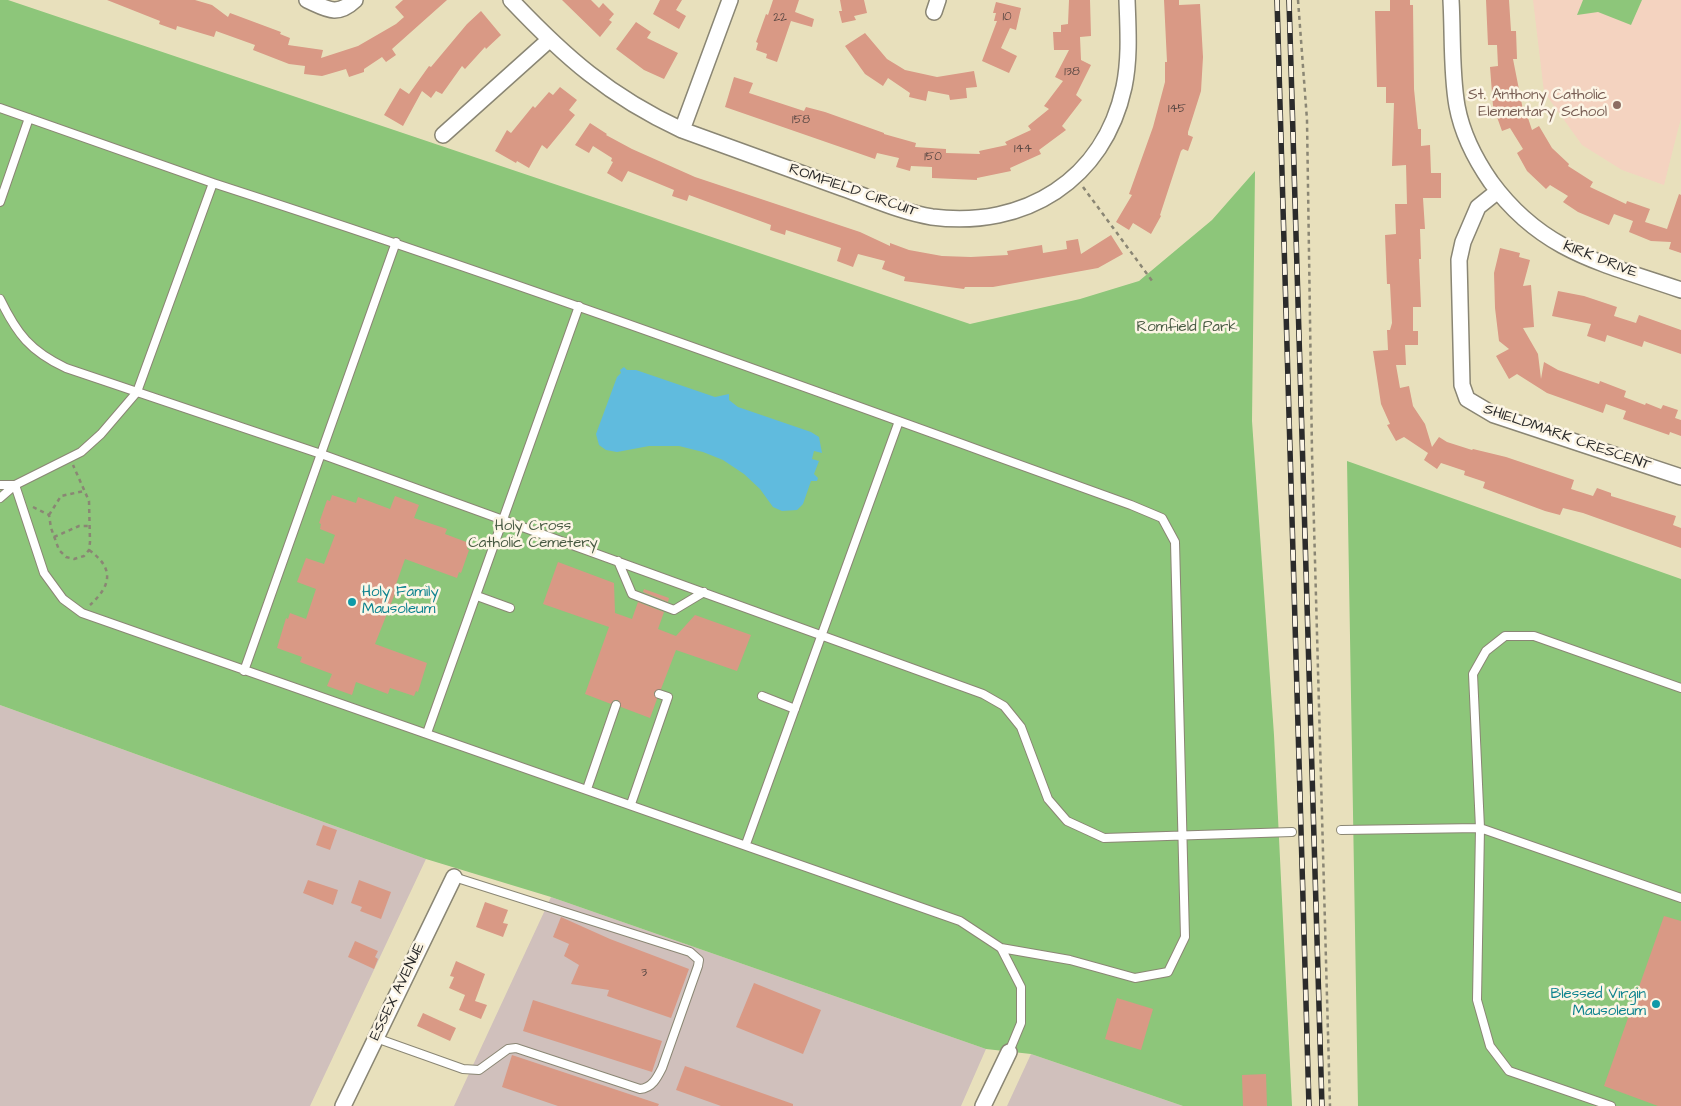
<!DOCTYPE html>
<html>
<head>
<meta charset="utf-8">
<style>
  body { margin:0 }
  canvas { display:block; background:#e8e0bc }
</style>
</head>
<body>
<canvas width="1681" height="1106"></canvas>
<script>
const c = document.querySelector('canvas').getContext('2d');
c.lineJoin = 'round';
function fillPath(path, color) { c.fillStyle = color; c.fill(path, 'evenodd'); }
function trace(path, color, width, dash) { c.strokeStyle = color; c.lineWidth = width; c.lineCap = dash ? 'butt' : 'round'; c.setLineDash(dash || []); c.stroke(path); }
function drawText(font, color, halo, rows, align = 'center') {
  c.font = font + ' "Architects Daughter",sans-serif'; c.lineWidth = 5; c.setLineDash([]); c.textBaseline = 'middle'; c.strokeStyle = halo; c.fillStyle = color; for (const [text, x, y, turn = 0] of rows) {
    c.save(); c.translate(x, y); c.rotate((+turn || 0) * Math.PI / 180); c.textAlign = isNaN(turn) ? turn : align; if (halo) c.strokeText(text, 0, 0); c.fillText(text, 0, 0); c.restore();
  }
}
fillPath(new Path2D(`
  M1533 0H1681V118L1664 185 1622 170 1582 145 1544 92Z`), '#f4d3c0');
fillPath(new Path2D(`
  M0 705 426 859 310 1106H0Z
  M551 897 986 1049 961 1106H454Z
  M1031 1054 1183 1106H1007Z`), '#d0c0bc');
fillPath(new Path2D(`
  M0 0H8L970 324 1080 299 1139 281 1212 220 1255 171 1252 421 1274 735 1292 1106H1183L1031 1054 986 1049 551 897 426 859 0 705Z
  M1583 0H1642L1631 25 1598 12 1577 15Z
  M1347 461 1681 579V1106H1358Z`), '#8dc67a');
fillPath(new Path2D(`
  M624 367 627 370H636L715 397 729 394V400L738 407 811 432 819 437 822 453 814 451 812 459 819 461 814 474 818 478 817 481H811L803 504 797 510 782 511 773 507 760 489 744 474 723 460 703 452 679 446H649L617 452 606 450 599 445 596 434 617 377 621 373 620 370Z`), '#60bbde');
fillPath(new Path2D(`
  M107 0H195L212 5 228 17 230 13 281 32 280 34 290 38 288 45 323 50 321 58 358 46 396 24 404 17 395 7 403 0H447L392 49 396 55 386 62 382 57 364 69V72L349 77 346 69 322 76 304 74 305 66 289 64 253 50 255 45 216 31 214 37 177 26 176 30 159 24 160 21Z
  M562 0H591L599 8 603 3 614 14 609 20 612 22 600 37Z
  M660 0H682L676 10 686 16 679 29 653 14Z
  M773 0H799L795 12 814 19 812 27 791 21 777 62 766 58 767 54 756 50 758 43 756 42 766 14 768 15Z
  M840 0H864L867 13 854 16 856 20 842 23 839 11H842Z
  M1069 0H1090L1091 36 1080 37 1081 60 1091 65 1076 95 1082 100 1062 126 1066 130 1039 150 1041 154 1010 168 1011 171 977 178V180L932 178V167L911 166 910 171 896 167 899 158 877 153 875 159 725 107 734 77 753 83 749 93 804 111 806 107 825 112 884 133V134L916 143 915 147 946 149V153L980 154 979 151 1007 145 1005 142 1031 130 1028 126 1049 109 1044 106 1063 81 1055 77 1069 50H1054L1053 32H1061V25L1068 24Z
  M1164 0H1179V5L1200 4 1203 57 1201 91 1188 132V135L1193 137 1188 151 1183 149 1181 151 1160 215 1161 216 1151 234 1133 223 1129 230 1116 222 1132 195 1129 194 1153 127 1165 82V62H1167Z
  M1390 0H1410V5H1413L1414 89 1418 129H1421V146L1430 145 1431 173H1441V198H1423L1425 229H1420L1421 259H1419L1421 307H1413V331H1418V345H1405L1406 365H1396L1400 388 1409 386 1413 406 1425 424 1432 447 1439 437 1447 442 1472 450 1473 449 1506 457 1574 480 1571 489 1593 496 1597 488 1611 493V496L1676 516 1673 525 1681 528V548L1583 513 1563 508 1560 515 1545 511 1483 488 1485 482 1464 475 1465 471 1441 463 1437 469 1424 460 1428 453 1404 437 1396 441 1387 425 1390 424 1381 404 1373 351 1388 350 1387 330H1390L1392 323 1390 284H1387L1385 235 1396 234 1395 204H1407L1406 165 1392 166 1394 103H1386V87H1377L1375 11H1390Z
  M1486 0H1509L1511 31H1516L1517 59H1513L1523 110 1525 109 1532 130 1539 126 1552 148 1569 164 1568 166 1593 182 1590 187 1626 204 1627 201 1650 209 1645 222 1667 229 1679 194 1681 195V253L1669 249 1671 242 1651 241 1629 232 1633 221 1614 214 1609 225 1578 212 1563 202 1568 196 1550 185 1546 189 1527 171 1517 153 1523 149 1510 128 1502 131 1493 106 1490 67 1498 66 1497 45H1488Z
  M996 2 1021 8 1016 30 1010 28 1001 48 1017 56 1009 73 982 61 997 21H994L996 13H993Z
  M481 11 501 35 486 49 485 47 465 69 462 66 442 94 436 91 431 98 422 91 403 126 384 115 400 88 409 94 429 66 431 67 467 24Z
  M636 22 651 32 647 38 678 53 664 79 644 70 616 49Z
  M865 33 887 59 905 70 937 77 974 71 977 87 966 88 967 98 950 100 949 95 928 91 926 101 909 97 910 93 888 78 883 86 865 74 845 46Z
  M560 87 577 100 569 110 575 115 547 149 542 145 529 168 517 161 516 163 495 151 507 130 511 133 533 106 535 108 549 92 553 95Z
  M590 123 607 134 606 135 632 149 695 177 860 232 890 246V243L909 250 942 256 971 257 1008 255 1007 251 1042 245 1043 253 1067 249 1066 241 1078 239 1081 254 1111 235 1123 254 1098 268 993 287H965L964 289 904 281 905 277 882 269 885 261 858 254 853 267 837 261 841 248 786 230 785 235 770 230 771 225 689 195 687 201 672 196 674 190 628 171 622 182 607 173 613 162 611 161 612 158 593 146 589 153 575 145Z
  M1500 248 1520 253 1519 257 1530 260 1523 286 1531 285 1534 327 1523 328 1538 354 1541 379 1544 362 1558 370 1599 384 1600 381 1626 391 1624 397 1645 405 1646 403 1661 409 1663 405 1678 410 1675 418 1681 420V436L1670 432 1669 435 1623 419 1626 411 1606 404 1603 413 1547 393 1517 374 1509 379 1496 356 1509 349 1499 341 1495 308 1494 273Z
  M1558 291 1584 296 1617 307 1614 316 1636 323 1639 315 1681 330V354L1644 341 1642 347 1607 335 1605 342 1587 336 1591 324 1552 316Z
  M332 495 356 503 358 497 390 509 395 496 419 505 414 518 447 529 445 534 469 543 467 549 469 550 461 573 459 572 457 578 405 559 394 590 396 591 375 644 427 663 418 692 416 691 414 696 390 688 388 694 356 682 352 695 327 686 332 674 300 662 302 657 277 648 286 618 288 619 290 613 306 619 316 589 297 582 306 558 324 564 335 535 320 529 321 524 319 523 327 500 330 501Z
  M558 562 614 583 615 613 632 619 638 602 664 612 658 629 676 636 695 615 751 635 737 671 676 650 661 689 654 692 657 699 650 718 621 707 618 700H614L611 704 585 694 609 627 543 604Z
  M644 589 669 598 668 602 643 592Z
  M323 825 337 830 330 850 316 845Z
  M308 880 338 890 333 905 303 893Z
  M359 880 391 892 381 919 360 911 362 907 351 903Z
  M485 902 508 910 503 923 508 924 503 937 476 927Z
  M1664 916 1681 921V1106H1658L1604 1086Z
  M561 917 610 939 689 969 671 1018 607 996 609 990 571 984 579 965 564 956 569 944 553 937Z
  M355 941 378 951 375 957 378 959 374 969 348 957Z
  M456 961 485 974 475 1001 487 1005 481 1019 459 1010 465 995 449 988 454 977 450 976Z
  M754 983 821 1010 803 1054 736 1027Z
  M1117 998 1153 1009 1141 1050 1105 1039Z
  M533 1000 662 1041 652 1072 523 1031Z
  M423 1013 456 1028 450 1041 417 1026Z
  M512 1055 659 1104 658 1106H558L502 1087Z
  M685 1066 793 1104V1106H721L676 1090Z
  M1266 1074 1267 1106H1243L1242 1075Z`), '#d99985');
const lane = new Path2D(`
  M0 108 213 183
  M0 202 29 118
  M0 299C17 334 30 351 66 368L321 454 983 694 1004 706 1021 727 1048 799 1067 821 1104 838 1292 832
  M0 485H15
  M0 498 15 485
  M618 561 632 594 674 610 704 592
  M477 596 510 608
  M244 671 396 242
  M762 696 795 709
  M427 733 579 306
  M587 789 616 705
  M631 804 668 697 659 694
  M1341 830 1480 828 1681 898
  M746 844 899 421
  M1001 948 1070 960 1135 978 1168 972 1185 937 1175 542 1162 518 1131 505C826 395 522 283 213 183L137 392 101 434 81 452 15 485 44 573 63 599 82 613 960 921 1001 948 1021 987V1023L1009 1052
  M376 1038 463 1069 479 1070 508 1049 516 1048 640 1089C652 1088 657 1078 662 1068L698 966 699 960 690 952 454 877
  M1611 1106 1509 1071 1490 1046 1477 1000 1480 828 1473 674 1486 651 1505 636H1534L1681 688`);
const street = new Path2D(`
  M307 0C327 9 337 17 355 0
  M511 0C565 57 609 96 682 130 735 149 789 169 842 188 871 198 901 212 932 217 1025 229 1104 180 1124 87 1130 58 1128 29 1127 0
  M1451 0C1453 35 1451 72 1457 106 1462 133 1475 159 1491 182 1543 253 1603 263 1681 290
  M934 12 938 0
  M682 130 730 0
  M443 135 549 40
  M1498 191 1478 207 1463 242 1459 260 1462 385 1467 399 1494 415 1681 477
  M343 1106 454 877
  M983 1106 1009 1052`);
trace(lane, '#8a8674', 10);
trace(street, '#8a8674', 18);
trace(new Path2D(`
  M1298 0 1307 120 1312 452 1330 1106
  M1083 187 1153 282
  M33 507 49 515 51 528 59 550 66 557 74 559 84 556 89 550 90 542 89 501 73 465
  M49 515 61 496 84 491
  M54 537 79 526H89
  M89 550C114 568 112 585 90 605`), '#8a8674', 2.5, [4, 4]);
trace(lane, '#fff', 8);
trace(street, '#fff', 15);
const rail = new Path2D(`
  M1277 0 1309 1106
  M1289 0 1322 1106`);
trace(rail, '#2b2b2b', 5.5);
trace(rail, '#fcf5e5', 4, [11]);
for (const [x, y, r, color] of [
  [1617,105,5,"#8d6e63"],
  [352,602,5,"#0f9aa8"],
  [1656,1004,5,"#0f9aa8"]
]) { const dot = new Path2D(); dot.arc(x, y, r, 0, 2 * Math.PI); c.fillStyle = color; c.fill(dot); trace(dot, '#fcf5e5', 2); }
drawText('12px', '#564642', null, [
  ["10",1007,17],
  ["22",780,18],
  ["138",1072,72],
  ["145",1177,109],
  ["158",801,120],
  ["144",1023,149],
  ["150",933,157],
  ["3",644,973]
]);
drawText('15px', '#785e54', '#fcf5e5', [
  ["St. Anthony Catholic",1607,96],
  ["Elementary School",1607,113]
], 'right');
drawText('15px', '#2b2b2b', '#fcf5e5', [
  ["ROMFIELD CIRCUIT",853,191,19],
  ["KIRK DRIVE",1600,260,21],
  ["SHIELDMARK CRESCENT",1567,438,19],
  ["ESSEX AVENUE",398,992,-64]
]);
drawText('15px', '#485a43', '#fcf5e5', [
  ["Romfield Park",1187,328],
  ["Holy Cross",533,527],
  ["Catholic Cemetery",533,544]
]);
drawText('15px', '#0d838f', '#fcf5e5', [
  ["Holy Family",362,593],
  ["Mausoleum",362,610],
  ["Blessed Virgin",1646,995,"right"],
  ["Mausoleum",1646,1012,"right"]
], 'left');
</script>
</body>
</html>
